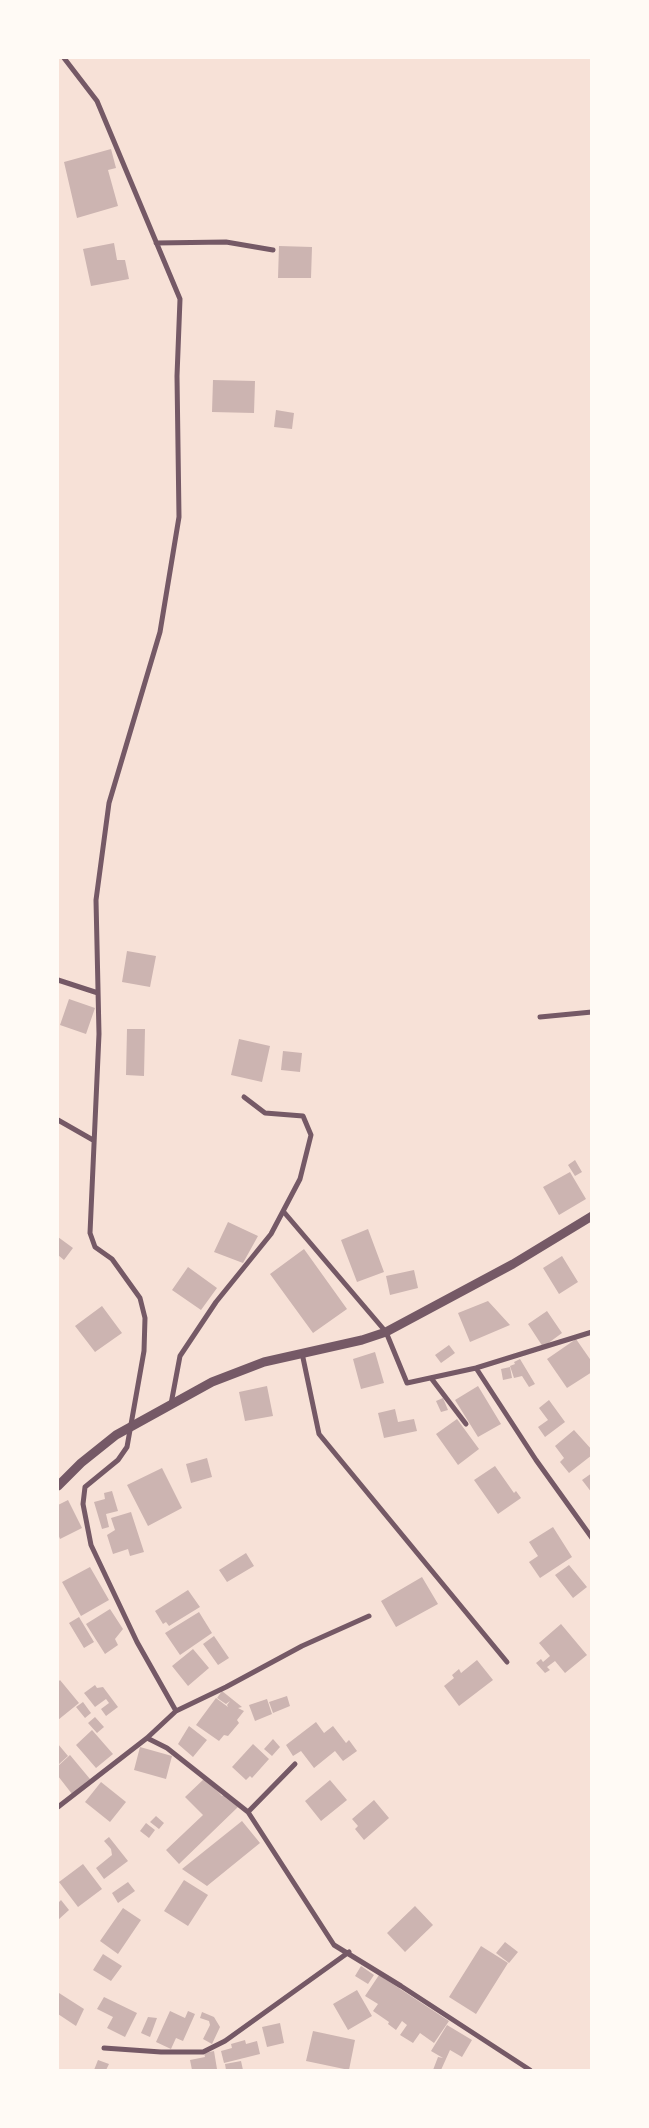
<!DOCTYPE html>
<html>
<head>
<meta charset="utf-8">
<style>
  body { margin:0 }
  #map { position:relative; width:649px; height:2128px; overflow:hidden; background:#f7e1d7; font-family:Rubik,sans-serif }
  canvas { display:block }
  .frame { position:absolute; inset:0; border:59px solid #fffaf5; pointer-events:none }
</style>
</head>
<body>
<div id="map">
<canvas width="649" height="2128"></canvas>
<div class="frame"></div>
</div>
<script>
const c = document.querySelector('canvas').getContext('2d');
c.lineJoin = 'round';
function fillPath(path, color) { c.fillStyle = color; c.fill(path, 'evenodd'); }
function trace(path, color, width, dash) { c.strokeStyle = color; c.lineWidth = width; c.lineCap = dash ? 'butt' : 'round'; c.setLineDash(dash || []); c.stroke(path); }
fillPath(new Path2D(`
  M111 149 116 168 108 170 118 206 77 218 64 162Z
  M114 243 117 260H125L129 279 91 286 83 249Z
  M279 246 312 247 311 278H278Z
  M213 380 255 381 254 413 212 412Z
  M276 410 294 413 292 429 274 427Z
  M127 951 156 956 150 987 122 982Z
  M69 999 95 1008 86 1034 60 1025Z
  M127 1029H145L144 1076 126 1075Z
  M239 1039 270 1046 262 1082 231 1075Z
  M283 1051 302 1053 300 1072 281 1070Z
  M575 1160 582 1172 575 1176 568 1165Z
  M570 1172 586 1199 559 1215 543 1187Z
  M228 1222 258 1236 243 1263 214 1252Z
  M368 1229 384 1272 357 1282 341 1240Z
  M58 1237 73 1248 64 1260 58 1255Z
  M304 1249 347 1309 313 1333 270 1274Z
  M562 1256 578 1282 559 1294 543 1268Z
  M188 1267 217 1288 201 1310 172 1290Z
  M414 1270 418 1288 390 1295 386 1276Z
  M488 1301 510 1325 470 1342 458 1313Z
  M102 1306 122 1333 95 1352 75 1326Z
  M547 1311 562 1333 543 1347 528 1324Z
  M576 1339 592 1362V1372L567 1388 547 1359Z
  M449 1345 455 1353 441 1363 435 1355Z
  M375 1352 384 1383 361 1389 353 1359Z
  M520 1359 535 1384 529 1387 522 1376 514 1378 510 1366 515 1364 514 1362Z
  M510 1367 512 1378 503 1380 501 1369Z
  M267 1386 273 1416 245 1421 239 1392Z
  M478 1386 501 1424 478 1437 455 1400Z
  M443 1398 448 1410 441 1412 436 1401Z
  M549 1400 565 1422 545 1437 538 1427 548 1420 539 1408Z
  M395 1409 398 1422 414 1419 417 1431 384 1438 378 1413Z
  M457 1419 479 1449 458 1465 436 1434Z
  M574 1430 592 1450V1455L569 1473 560 1462 564 1458 555 1446Z
  M207 1458 212 1477 191 1483 186 1464Z
  M495 1466 514 1493 516 1491 521 1498 498 1514 474 1480Z
  M162 1468 182 1508 148 1526 127 1485Z
  M592 1473V1493L582 1480Z
  M112 1491 118 1511 106 1514 109 1527 102 1529 94 1502 105 1499 104 1493Z
  M68 1500 82 1528 60 1539 58 1534V1505Z
  M131 1512 144 1552 130 1556 128 1549 113 1554 107 1535 115 1530 111 1518Z
  M553 1527 572 1557 540 1578 529 1562 538 1556 529 1542Z
  M246 1553 254 1566 227 1582 219 1570Z
  M569 1565 587 1587 573 1598 555 1575Z
  M90 1567 109 1600 81 1616 62 1582Z
  M422 1577 438 1604 396 1627 381 1601Z
  M188 1590 200 1607 169 1626 166 1622 163 1624 155 1611Z
  M110 1609 123 1629 115 1639 118 1645 105 1654 86 1624Z
  M199 1612 212 1633 180 1655 165 1633Z
  M79 1617 94 1642 84 1648 69 1623Z
  M561 1624 587 1655 565 1673 555 1661 547 1667 550 1670 545 1673 536 1663 541 1659 543 1662 550 1656 539 1643Z
  M214 1636 229 1658 218 1665 203 1644Z
  M193 1649 209 1668 188 1686 172 1666Z
  M477 1660 493 1680 459 1706 444 1686 454 1678 452 1675 459 1669 461 1673Z
  M60 1680 79 1703 58 1720V1682Z
  M95 1685 97 1688 103 1687 118 1707 106 1716 101 1709 109 1703 106 1699 95 1707 84 1693Z
  M222 1691 242 1707 238 1708 244 1711 237 1720 239 1723 228 1736 224 1735 219 1741 196 1725 216 1698 228 1707 227 1705 230 1701 226 1704 217 1698Z
  M287 1696 290 1706 273 1713 269 1702Z
  M267 1699 272 1714 255 1721 249 1705Z
  M83 1702 91 1713 85 1718 76 1707Z
  M95 1717 104 1727 97 1733 88 1723Z
  M316 1722 324 1733 333 1726 346 1743 349 1740 357 1751 343 1761 335 1751 314 1768 301 1751 293 1756 286 1745Z
  M189 1726 207 1740 193 1757 178 1744Z
  M92 1730 113 1754 96 1768 76 1745Z
  M273 1739 280 1747 272 1756 264 1749Z
  M58 1744 68 1756 58 1765Z
  M253 1744 269 1759 252 1778 250 1776 246 1780 232 1767Z
  M140 1747 172 1756 166 1779 134 1770Z
  M70 1755 90 1779 72 1794 58 1776V1766Z
  M205 1778 222 1796 225 1794 238 1807 179 1864 166 1850 203 1815 185 1797Z
  M330 1780 347 1800 321 1821 305 1801Z
  M101 1782 126 1802 110 1822 85 1802Z
  M374 1800 389 1818 364 1840 355 1829 358 1826 352 1819Z
  M156 1816 164 1823 159 1829 150 1822Z
  M242 1821 260 1843 207 1886 182 1869Z
  M146 1823 155 1830 149 1838 140 1831Z
  M109 1837 128 1861 104 1879 96 1868 112 1855 111 1849 104 1841Z
  M83 1864 102 1889 78 1907 59 1882Z
  M184 1880 208 1895 188 1926 164 1911Z
  M128 1882 135 1891 118 1903 112 1893Z
  M61 1900 69 1910 58 1920V1903Z
  M415 1906 433 1925 405 1952 387 1933Z
  M123 1908 141 1920 118 1954 100 1941Z
  M505 1942 518 1952 509 1963 496 1953Z
  M481 1946 508 1963 476 2014 449 1997Z
  M103 1954 122 1966 111 1981 93 1970Z
  M361 1966 374 1975 368 1984 355 1976Z
  M379 1975 449 2021 434 2043 420 2033 413 2043 400 2035 407 2025 402 2021 396 2030 388 2024 389 2022 373 2011 378 2004 365 1996Z
  M357 1990 372 2016 348 2030 333 2004Z
  M59 1993 84 2009 76 2026 58 2014Z
  M104 1997 137 2013 125 2037 107 2028 113 2017 97 2009Z
  M170 2011 185 2018 188 2011 195 2014 183 2041 176 2038 171 2049 156 2042Z
  M202 2012 214 2017 220 2027 212 2044 203 2039 210 2025 209 2021 200 2018Z
  M148 2017 157 2018 150 2037 141 2033Z
  M280 2023 284 2043 267 2047 262 2027Z
  M447 2025 472 2040 462 2057 450 2050 441 2070H433L438 2057 443 2058 431 2051Z
  M313 2031 355 2040 349 2070 306 2061Z
  M245 2040 246 2044 257 2041 260 2054 224 2063 221 2051 232 2048 231 2044Z
  M214 2051 217 2069 192 2070 190 2060 205 2057 204 2053Z
  M98 2060 109 2064 106 2070H94Z
  M241 2061 243 2070H226L225 2064Z`), '#ccb4b1');
trace(new Path2D(`
  M156 243 226 242 273 250
  M58 980 98 993
  M540 1017 592 1012
  M58 1120 93 1140
  M283 1211 386 1332 407 1383 476 1368 592 1332
  M302 1353 319 1434 507 1662
  M476 1368 536 1460 592 1538
  M431 1378 466 1424
  M171 1404 180 1356 216 1302 271 1234 300 1179 311 1135 303 1116 265 1113 244 1097
  M176 1711 226 1687 302 1646 369 1616
  M147 1738 167 1748 248 1812 334 1945 401 1986 530 2070
  M58 1807 147 1738 176 1711 137 1642 91 1545 83 1504 85 1487 118 1460 127 1447 144 1351 145 1318 140 1298 112 1259 95 1247 90 1233 99 1034 96 900 109 803 160 632 179 517 177 376 180 299 97 101 64 58
  M248 1812 295 1764
  M104 2048 161 2052H203L225 2041 349 1952`), '#755966', 5);
trace(new Path2D(`
  M58 1486 81 1463 116 1435 212 1382 264 1362 362 1340 386 1332 513 1264 592 1216`), '#755966', 9);
</script>
</body>
</html>
